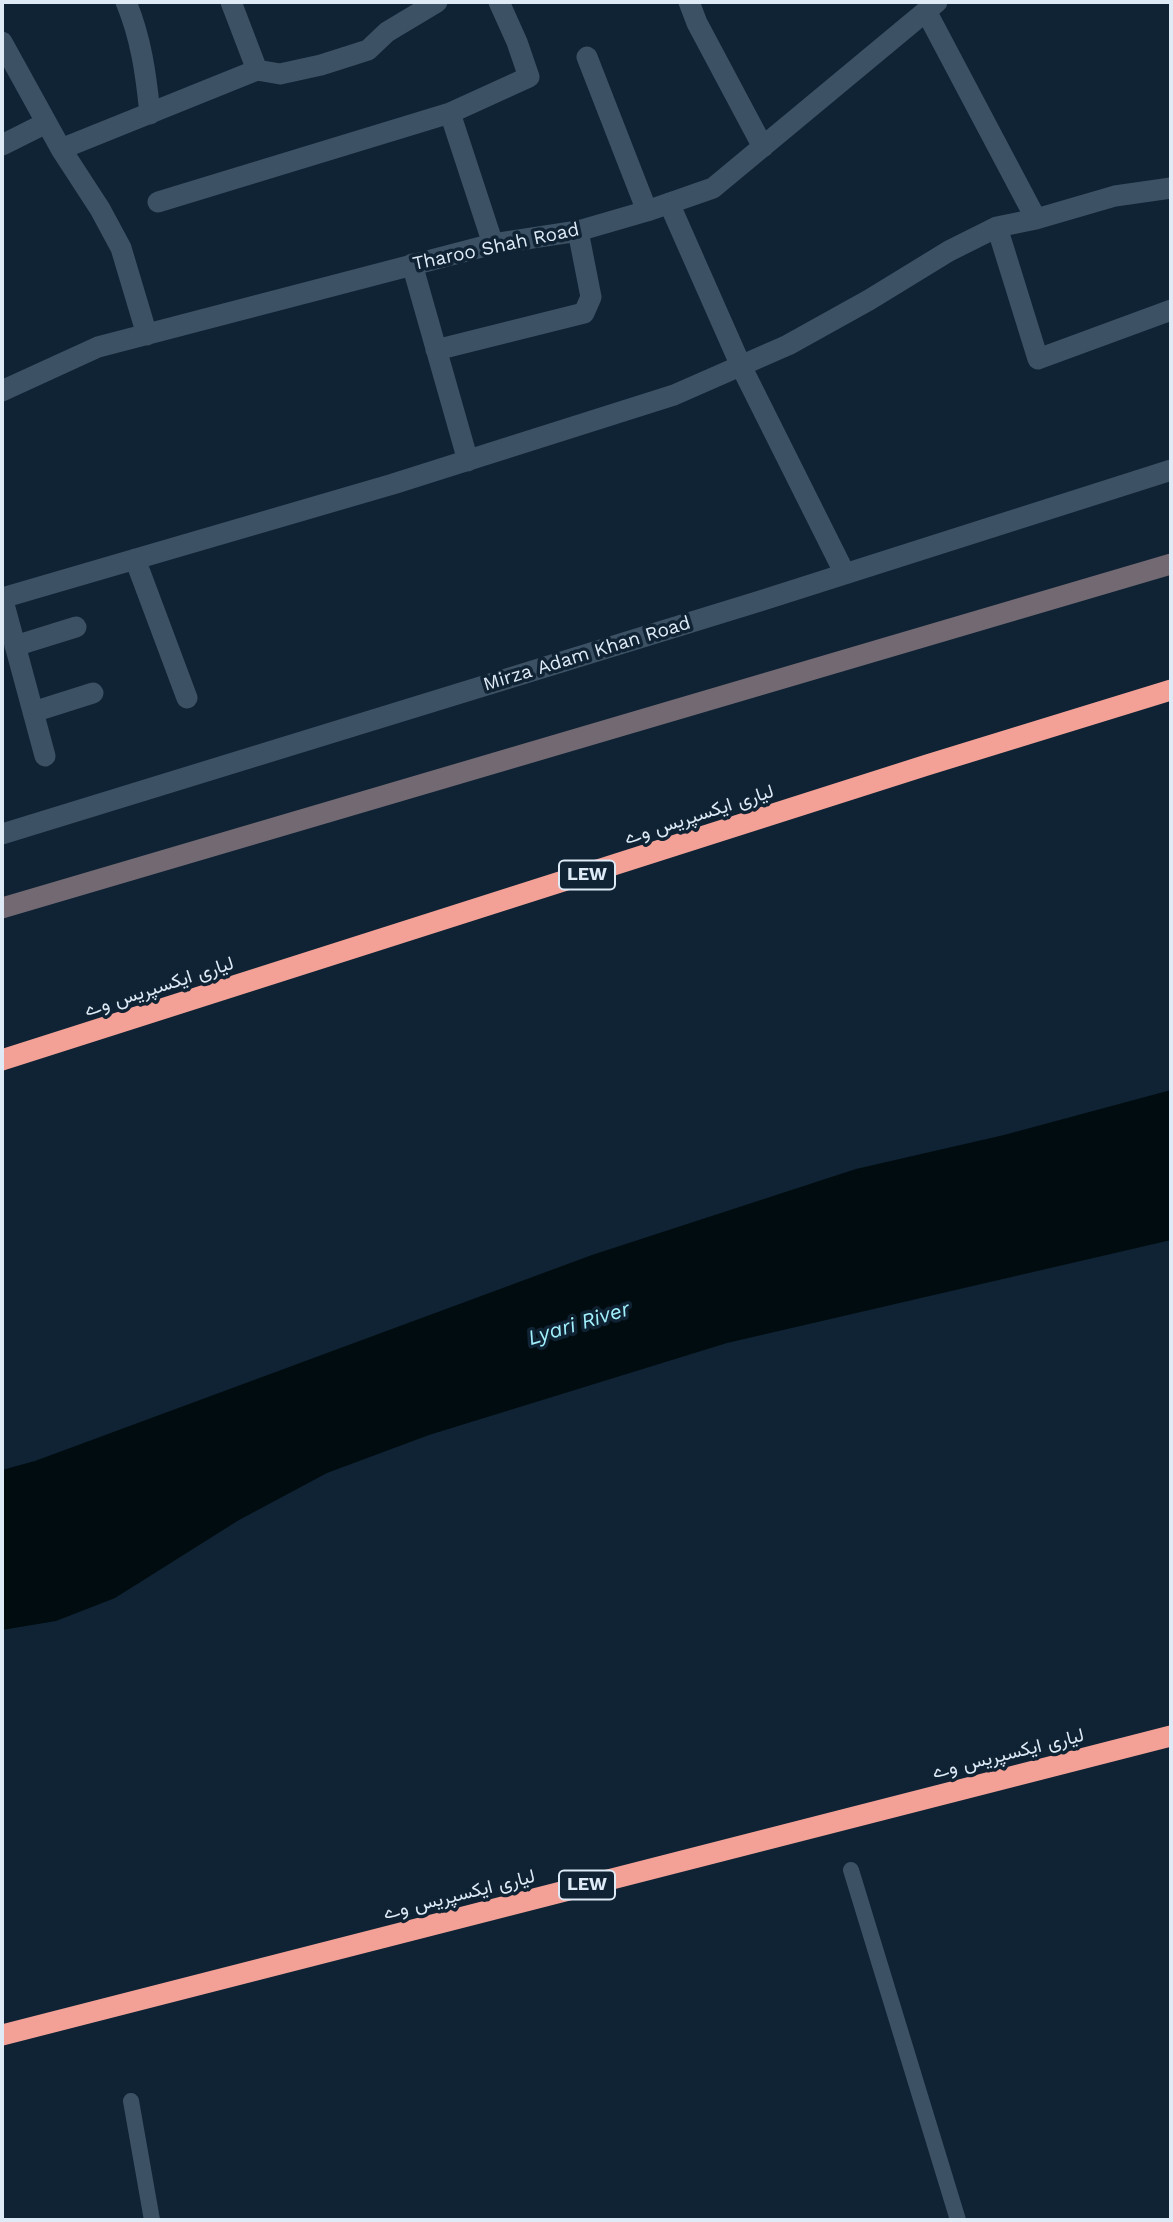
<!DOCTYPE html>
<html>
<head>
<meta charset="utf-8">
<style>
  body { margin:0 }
  #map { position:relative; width:1173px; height:2222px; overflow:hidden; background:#0f2334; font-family:"Work Sans",sans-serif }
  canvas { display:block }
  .frame { position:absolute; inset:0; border:4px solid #deeaf6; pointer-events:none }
</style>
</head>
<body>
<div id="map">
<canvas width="1173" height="2222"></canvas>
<div class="frame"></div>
</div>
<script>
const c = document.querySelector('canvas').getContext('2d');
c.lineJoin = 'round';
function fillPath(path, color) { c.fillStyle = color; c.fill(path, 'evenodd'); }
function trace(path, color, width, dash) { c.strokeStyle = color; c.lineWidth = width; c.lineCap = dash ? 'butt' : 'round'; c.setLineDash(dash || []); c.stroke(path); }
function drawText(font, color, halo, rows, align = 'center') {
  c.font = font + ' "Work Sans",Vazirmatn,sans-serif'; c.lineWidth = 7; c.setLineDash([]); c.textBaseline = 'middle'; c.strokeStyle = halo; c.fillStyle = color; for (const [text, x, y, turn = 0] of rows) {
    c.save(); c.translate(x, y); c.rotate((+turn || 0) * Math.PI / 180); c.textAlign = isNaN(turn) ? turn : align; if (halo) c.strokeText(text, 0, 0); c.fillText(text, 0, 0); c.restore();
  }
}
fillPath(new Path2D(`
  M1171 1090V1240L727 1343 429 1435 327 1473 239 1520 115 1598 56 1621 2 1630V1470L35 1461 592 1255 856 1169 1004 1135Z`), '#000c0f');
trace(new Path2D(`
  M851 1870 958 2220
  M131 2101 152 2220`), '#3c5164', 16);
trace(new Path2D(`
  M126 2C141 38 146 74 150 114
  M231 2 257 70
  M689 2 697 23 763 147
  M926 11 1036 219
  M2 42 61 149 100 209 121 248 147 335
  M587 57 647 211
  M450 113 493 244
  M2 145 46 123
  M61 149 257 70 280 74 321 65 368 50 387 32 437 2
  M158 202 450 113 529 77 517 42 499 2
  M669 203 741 366 845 574
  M997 227 1038 359 1171 310
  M412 264 468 461
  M436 350 584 313 591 297 578 231
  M2 391 98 347 493 244 578 231 647 211 713 188 937 2
  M135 559 187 698
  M2 597 45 756
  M2 598 393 484 674 395 788 345 869 300 949 251 997 227 1036 219 1115 196 1171 188
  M15 646 76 627
  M33 712 93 693
  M2 834 760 601 1171 470`), '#3c5164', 21);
trace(new Path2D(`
  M2 908 1171 564`), '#736973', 21);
trace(new Path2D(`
  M2 1060 927 765 1171 690
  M2 2035 1171 1736`), '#f3a197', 21);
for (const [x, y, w] of [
  [587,875,56],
  [587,1885,56]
]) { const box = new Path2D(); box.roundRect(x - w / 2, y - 14.5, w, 29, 5); c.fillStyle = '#0f2334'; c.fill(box); trace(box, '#deeaf6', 2); }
drawText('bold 18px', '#deeaf6', null, [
  ["LEW",587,875],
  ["LEW",587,1885]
]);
drawText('19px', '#deeaf6', '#0f2334', [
  ["Tharoo Shah Road",496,247,-12],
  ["Mirza Adam Khan Road",587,654,-17],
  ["لیاری ایکسپریس وے",699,815,-18],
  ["لیاری ایکسپریس وے",159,987,-18],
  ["لیاری ایکسپریس وے",1008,1754,-14],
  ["لیاری ایکسپریس وے",459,1895,-14]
]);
drawText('italic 21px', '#a2f1fd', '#0f2334', [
  ["Lyari River",579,1324,-17]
]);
</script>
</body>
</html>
